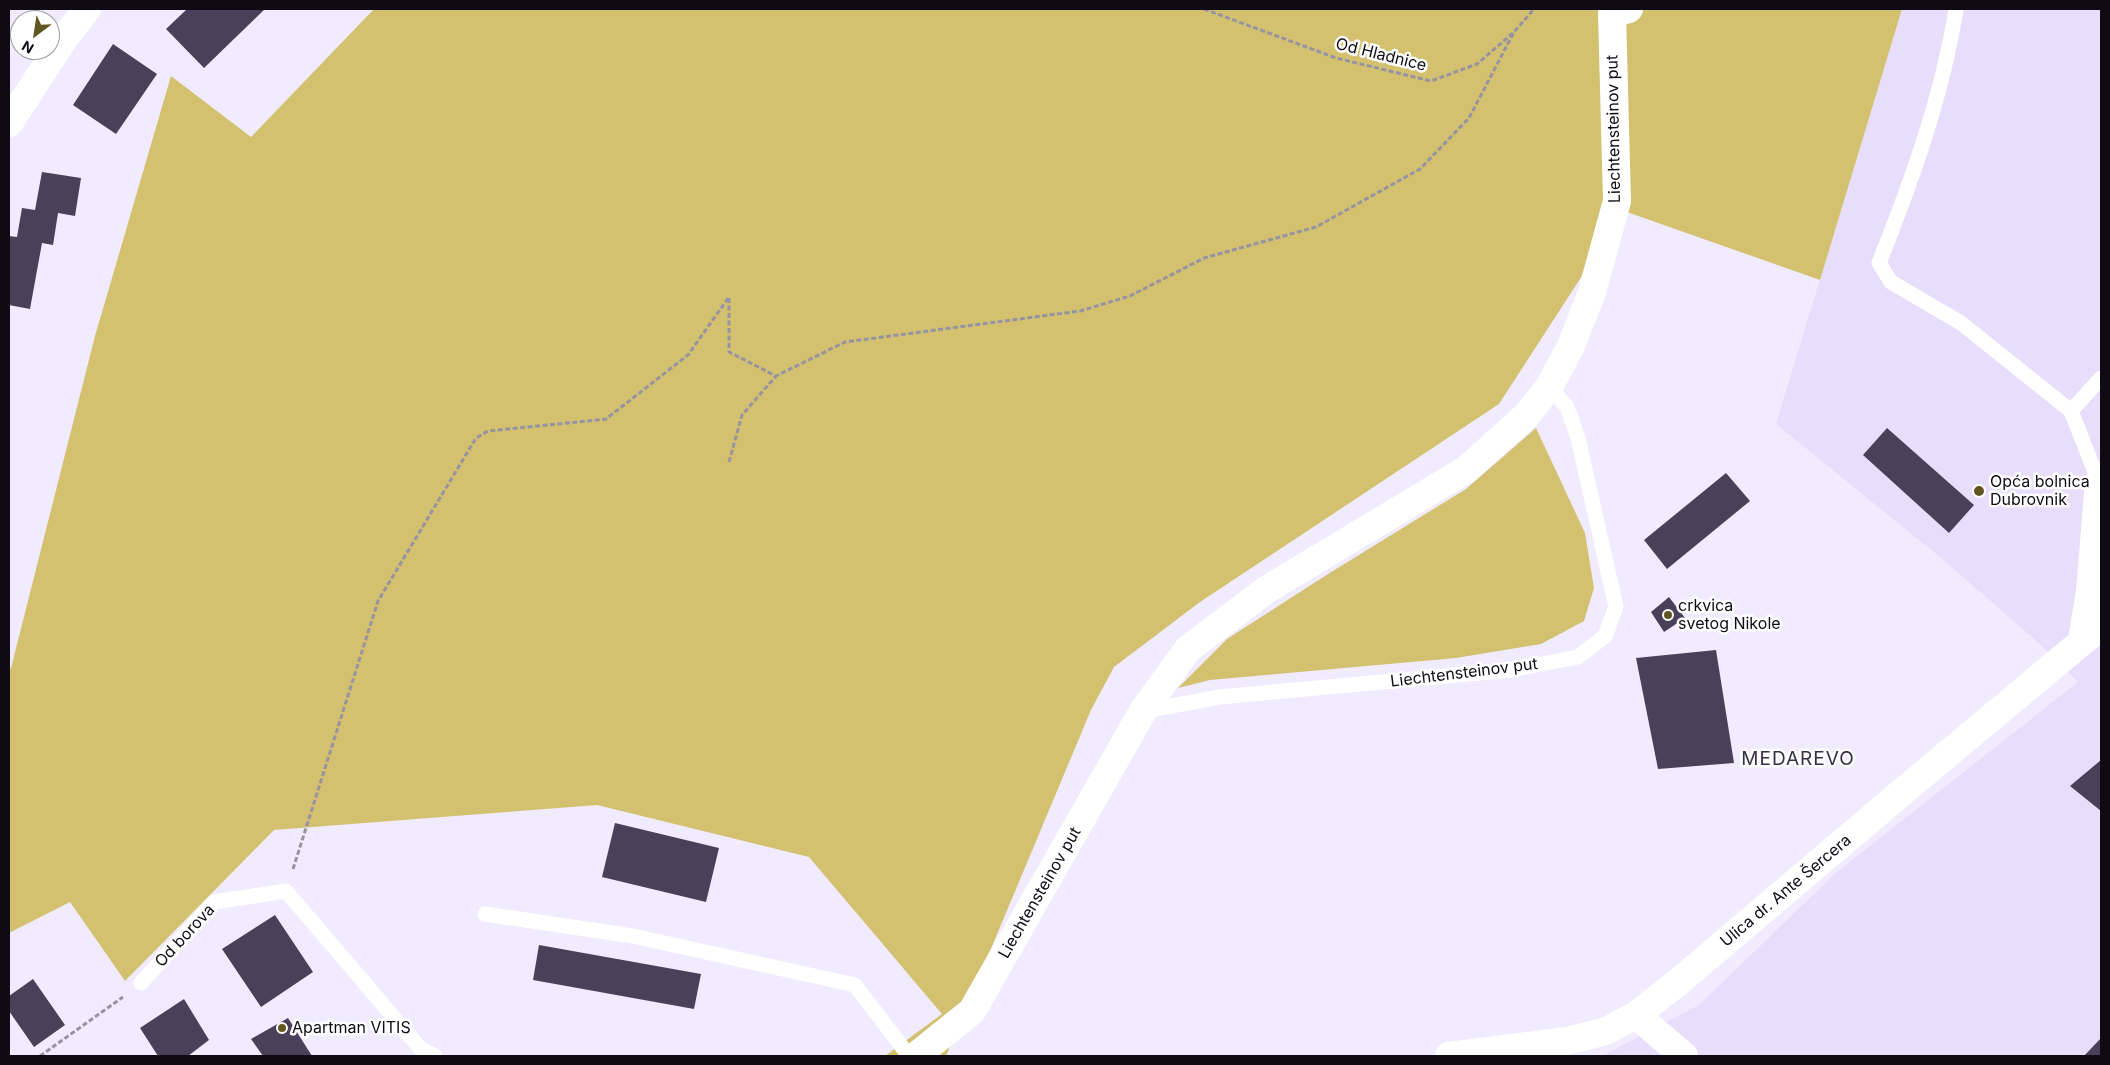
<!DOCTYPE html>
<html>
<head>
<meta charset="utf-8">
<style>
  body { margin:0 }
  #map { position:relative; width:2110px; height:1065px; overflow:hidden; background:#f0ebfe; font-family:Inter,sans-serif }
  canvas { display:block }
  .frame { position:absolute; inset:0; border:10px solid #0e0b14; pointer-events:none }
  .north { position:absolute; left:10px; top:10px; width:50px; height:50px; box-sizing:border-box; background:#fff; border:1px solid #9f9da1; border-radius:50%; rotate:211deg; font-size:14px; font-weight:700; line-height:20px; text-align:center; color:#0e0b14 }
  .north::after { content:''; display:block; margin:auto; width:18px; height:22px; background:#615622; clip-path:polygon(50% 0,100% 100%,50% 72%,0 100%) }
</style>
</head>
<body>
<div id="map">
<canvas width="2110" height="1065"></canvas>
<div class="frame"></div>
<div class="north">N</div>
</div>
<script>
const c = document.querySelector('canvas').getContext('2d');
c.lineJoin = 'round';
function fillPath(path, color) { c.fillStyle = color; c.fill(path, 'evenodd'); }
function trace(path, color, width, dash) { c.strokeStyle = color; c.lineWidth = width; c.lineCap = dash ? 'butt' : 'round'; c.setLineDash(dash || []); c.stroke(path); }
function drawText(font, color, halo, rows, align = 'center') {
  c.font = font + ' Inter,sans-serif'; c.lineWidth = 5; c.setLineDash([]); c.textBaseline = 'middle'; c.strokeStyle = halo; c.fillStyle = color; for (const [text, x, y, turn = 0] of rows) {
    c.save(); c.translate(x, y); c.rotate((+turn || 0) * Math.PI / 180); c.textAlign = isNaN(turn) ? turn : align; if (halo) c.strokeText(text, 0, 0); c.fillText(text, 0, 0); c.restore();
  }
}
fillPath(new Path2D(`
  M1902 9H2101V1056H1602L1699 1005 1837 872 2078 682 2040 644 1940 557 1776 424Z`), '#e7defc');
fillPath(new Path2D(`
  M374 9H1902L1820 280 1624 211 1499 404 1200 602 1114 667 1091 710 946 1056H885L942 1014 809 857 597 805 274 830 125 981 70 902 9 933V669L11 668 95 336 171 76 251 137Z
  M1536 428 1585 533 1594 588 1584 621 1541 644 1456 658 1210 680 1178 688 1227 639 1328 574 1466 489Z`), '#d3c170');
fillPath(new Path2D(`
  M187 9H265L204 68 166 29Z
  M113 44 157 74 116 134 73 105Z
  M42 172 81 178 75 216 58 213 53 245 42 243 30 309 9 305V236L17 237 22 208 35 210Z
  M1887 428 1974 505 1949 533 1863 455Z
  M1726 473 1750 501 1667 569 1644 540Z
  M1669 597 1685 618 1664 632 1651 612Z
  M1716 650 1734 763 1658 769 1636 658Z
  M2101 760V811L2070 786Z
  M615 823 719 848 706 902 602 877Z
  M275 915 313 972 261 1007 222 949Z
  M539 945 701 974 694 1009 533 980Z
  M33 979 65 1025 34 1047 9 1011V996Z
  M184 999 209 1040 188 1056H158L140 1028Z
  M288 1018 312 1056H263L251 1039Z
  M2101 1038V1056H2084Z`), '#49415a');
trace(new Path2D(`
  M1204 9 1336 58 1431 81 1477 64 1514 32 1534 9
  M729 462 742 415 776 376
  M293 869 378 601 476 438 488 431 606 419 688 355 729 297V352L776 376 845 342 1080 311 1130 296 1204 258 1316 227 1420 169 1469 118 1514 32
  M40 1056 123 997`), '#9793a2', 3, [5, 2.5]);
trace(new Path2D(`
  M1956 9C1942 97 1912 180 1879 263L1891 282 1961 323 2071 411 2099 482
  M2071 411 2101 378
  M1144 711 1220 697 1511 670 1578 657 1605 636 1616 607 1578 438 1567 407 1549 387
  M485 914 633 936 855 985 909 1056
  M141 983 214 902 286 891 420 1048 435 1056`), '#fff', 15);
trace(new Path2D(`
  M9 123 65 37 87 9
  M2082 640 2090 591 2099 482 2101 479
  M1636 1015 1684 1056
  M916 1056 972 1011 1143 711 1188 649 1266 590 1467 469 1526 416 1549 387 1571 346 1592 292 1617 201 1612 13 1629 9
  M1449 1056 1567 1041 1606 1031 1636 1015 1676 984 1895 798 2101 626`), '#fff', 28);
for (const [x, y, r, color] of [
  [1979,491,6,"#615622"],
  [1668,615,5,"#615622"],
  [282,1028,5,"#615622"]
]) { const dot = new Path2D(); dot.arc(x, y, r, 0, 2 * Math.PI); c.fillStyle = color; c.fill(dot); trace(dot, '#fff', 2); }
drawText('16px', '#0e0b14', '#fff', [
  ["Od Hladnice",1381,55,14],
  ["Liechtensteinov put",1614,129,-91],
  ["Liechtensteinov put",1464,673,-7],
  ["Ulica dr. Ante Šercera",1786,891,-40],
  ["Liechtensteinov put",1040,893,-60],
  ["Od borova",185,936,-47]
]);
drawText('16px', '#0e0b14', '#fff', [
  ["Opća bolnica",1990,482],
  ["Dubrovnik",1990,500],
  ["crkvica",1678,606],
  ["svetog Nikole",1678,624],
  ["Apartman VITIS",292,1028]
], 'left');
c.letterSpacing = '1px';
drawText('19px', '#372f46', '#fff', [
  ["MEDAREVO",1798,759]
]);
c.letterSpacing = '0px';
</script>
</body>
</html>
